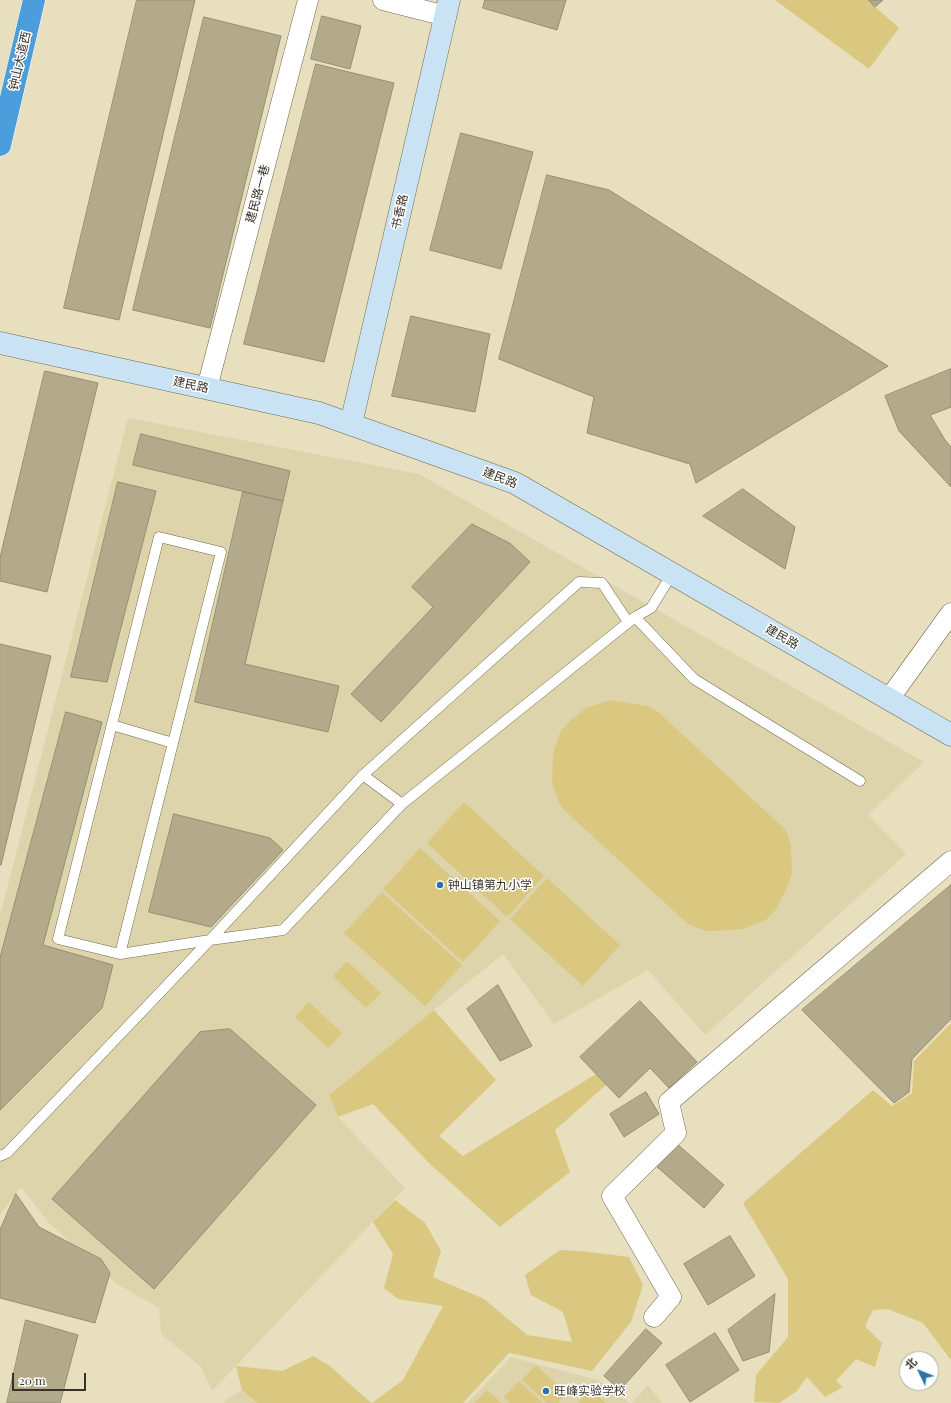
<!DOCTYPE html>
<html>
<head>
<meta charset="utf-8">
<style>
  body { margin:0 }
  #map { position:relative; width:951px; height:1403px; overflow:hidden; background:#e7dfbe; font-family:"Playfair Display","Noto Sans SC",serif }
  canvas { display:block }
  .north { position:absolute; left:899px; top:1351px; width:40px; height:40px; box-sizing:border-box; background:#fff; border:1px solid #afaea9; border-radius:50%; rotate:313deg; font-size:11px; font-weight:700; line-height:16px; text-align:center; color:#373427 }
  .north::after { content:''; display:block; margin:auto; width:14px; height:18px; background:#2a73a7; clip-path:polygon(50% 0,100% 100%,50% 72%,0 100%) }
  .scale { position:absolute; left:12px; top:1373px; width:74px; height:18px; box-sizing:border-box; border:2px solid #373427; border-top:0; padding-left:5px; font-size:12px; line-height:14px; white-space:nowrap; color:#373427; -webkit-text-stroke:3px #fff; paint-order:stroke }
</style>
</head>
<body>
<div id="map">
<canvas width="951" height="1403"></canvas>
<div class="north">北</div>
<div class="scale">20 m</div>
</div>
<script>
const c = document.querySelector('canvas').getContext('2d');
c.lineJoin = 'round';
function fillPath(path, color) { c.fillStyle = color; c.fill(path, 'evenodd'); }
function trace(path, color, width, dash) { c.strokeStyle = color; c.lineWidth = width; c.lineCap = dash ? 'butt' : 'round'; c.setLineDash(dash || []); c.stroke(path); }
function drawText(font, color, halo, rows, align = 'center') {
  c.font = font + ' "Playfair Display","Noto Sans SC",serif'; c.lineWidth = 3; c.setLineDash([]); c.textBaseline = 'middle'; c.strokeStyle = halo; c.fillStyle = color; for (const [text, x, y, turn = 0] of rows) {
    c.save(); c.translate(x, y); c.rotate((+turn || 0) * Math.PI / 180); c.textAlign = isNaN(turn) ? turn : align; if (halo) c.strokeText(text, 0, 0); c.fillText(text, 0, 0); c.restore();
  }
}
fillPath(new Path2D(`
  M128 418 419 474 924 762 868 815 906 854 705 1035 648 970 554 1024 503 954 329 1095 338 1117 405 1188 212 1391 201 1367 161 1334 159 1308 117 1284 49 1223 21 1187 0 1215V916Z
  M511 1357 598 1380 630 1403H467Z
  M648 1385 662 1403H632Z
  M242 1390 256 1403H223L226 1400Z`), '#ded4ac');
fillPath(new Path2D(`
  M775 0H869L875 7 899 28 869 69Z
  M610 700 647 706 657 711 787 831 791 846 792 873 787 888 776 909 767 919 743 929 714 931H705L688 924 563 809 559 803 552 782 553 754 560 732 571 720 586 708Z
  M464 802 544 876 507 917 427 843Z
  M420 848 500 921 463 962 383 889Z
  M547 878 620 945 583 986 510 919Z
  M382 892 462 965 425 1006 344 933Z
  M347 961 381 993 366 1008 333 976Z
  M309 1002 342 1033 328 1048 295 1017Z
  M434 1010 496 1080 439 1136 463 1156 596 1074 606 1085 555 1130 570 1172 500 1227 429 1163 373 1104 338 1117 329 1095Z
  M951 1023V1360L923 1323 888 1309 873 1310 865 1326 882 1343 875 1367 856 1359 836 1381 843 1387 825 1397 807 1377 797 1391 779 1403 754 1402 756 1375 788 1337V1279L743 1203 873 1090 892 1106 912 1093 914 1061Z
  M395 1200 425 1223 441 1251 433 1277 484 1299 527 1335 572 1342 563 1312 531 1295 525 1275 560 1250 581 1251 629 1257 643 1285 631 1322 592 1371 509 1353 463 1403H257L242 1390 236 1366 282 1371 313 1356 330 1366 362 1395 372 1403 403 1380 443 1306 398 1299 384 1288 393 1254 373 1222Z
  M536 1365 567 1394 558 1403H547L522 1380Z
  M519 1381 543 1403H510L504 1397Z
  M591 1389 606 1403H578Z
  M487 1390 502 1403H474Z`), '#dac880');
const building = new Path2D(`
  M137 0H195L119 320 64 308Z
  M485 0H566L557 30 483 8Z
  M869 0H883L875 7Z
  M322 16 361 26 350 69 311 59Z
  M204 17 281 36 210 328 133 310Z
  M316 64 394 83 324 362 244 344Z
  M461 133 533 152 501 269 430 250Z
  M547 175 609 190 888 366 696 483 690 464 587 433 594 397 499 359Z
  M411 316 490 334 475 412 392 396Z
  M951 369V407L930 415 945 440 951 447V487L899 431 885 396Z
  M45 371 98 383 47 592 0 581V558Z
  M141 434 290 471 283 501 133 465Z
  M118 482 156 491 107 682 71 677Z
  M743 489 795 527 785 569 703 516Z
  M243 492 283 501 245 664 339 686 328 732 195 702Z
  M472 524 511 544 530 562 381 722 351 694 433 607 412 587Z
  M0 644 51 656 1 865H0Z
  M66 712 102 722 43 945 113 965 102 1008 0 1110V958Z
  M174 814 270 838 283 850 211 927 149 912Z
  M951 885V1019L912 1059 909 1092 894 1103 802 1010Z
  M498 985 532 1046 500 1061 467 1009Z
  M640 1001 697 1062 669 1088 650 1068 619 1098 580 1057Z
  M230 1029 316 1105 154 1289 52 1199 200 1032Z
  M646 1092 659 1114 624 1137 610 1114Z
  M676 1143 724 1185 704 1208 656 1166Z
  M16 1194 39 1227 101 1259 110 1273 95 1323 0 1298V1230Z
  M730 1236 755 1276 708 1305 684 1264Z
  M775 1294 769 1352 743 1361 728 1330Z
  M26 1320 78 1335 60 1403H7Z
  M646 1329 662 1343 620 1390 604 1376Z
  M715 1333 739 1370 690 1402 666 1365Z`);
fillPath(building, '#b2aa8b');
trace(building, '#968e70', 1);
const lane = new Path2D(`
  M635 617 651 608 672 574
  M112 725 173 743
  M363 775 402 804
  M120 954 221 552 159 537 58 939 120 954 210 940 363 775 579 582 602 583 628 622
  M0 1156 7 1153 210 940 283 930 402 804 635 617 694 679 860 781`);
const street = new Path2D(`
  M383 0 446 16
  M207 388 308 0
  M889 699 951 613
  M654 1317 671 1297 612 1196 676 1133 669 1102 951 861`);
const secondary = new Path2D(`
  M0 343 319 413 515 483 951 735
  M351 424 449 0`);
const highway = new Path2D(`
  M0 145 34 0`);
trace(lane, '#70694c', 11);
trace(street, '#70694c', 21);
trace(secondary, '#70694c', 23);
trace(highway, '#fff', 23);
trace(lane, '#fff', 10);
trace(street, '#fff', 20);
trace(secondary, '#c9e2f4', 22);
trace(highway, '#4c9ddb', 22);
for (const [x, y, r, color] of [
  [440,885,4,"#2a73a7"],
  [546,1391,4,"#2a73a7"]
]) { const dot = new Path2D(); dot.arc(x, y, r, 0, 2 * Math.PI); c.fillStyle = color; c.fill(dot); trace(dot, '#fff', 1.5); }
drawText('12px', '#373427', '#fff', [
  ["钟山大道西",20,61,-77],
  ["建民路一巷",258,194,-75],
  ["书香路",400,212,-77],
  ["建民路",191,385,12],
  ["建民路",500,478,21],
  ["建民路",782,637,30]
]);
drawText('12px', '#373427', '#fff', [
  ["钟山镇第九小学",448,885],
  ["旺峰实验学校",554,1391]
], 'left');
</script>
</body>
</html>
